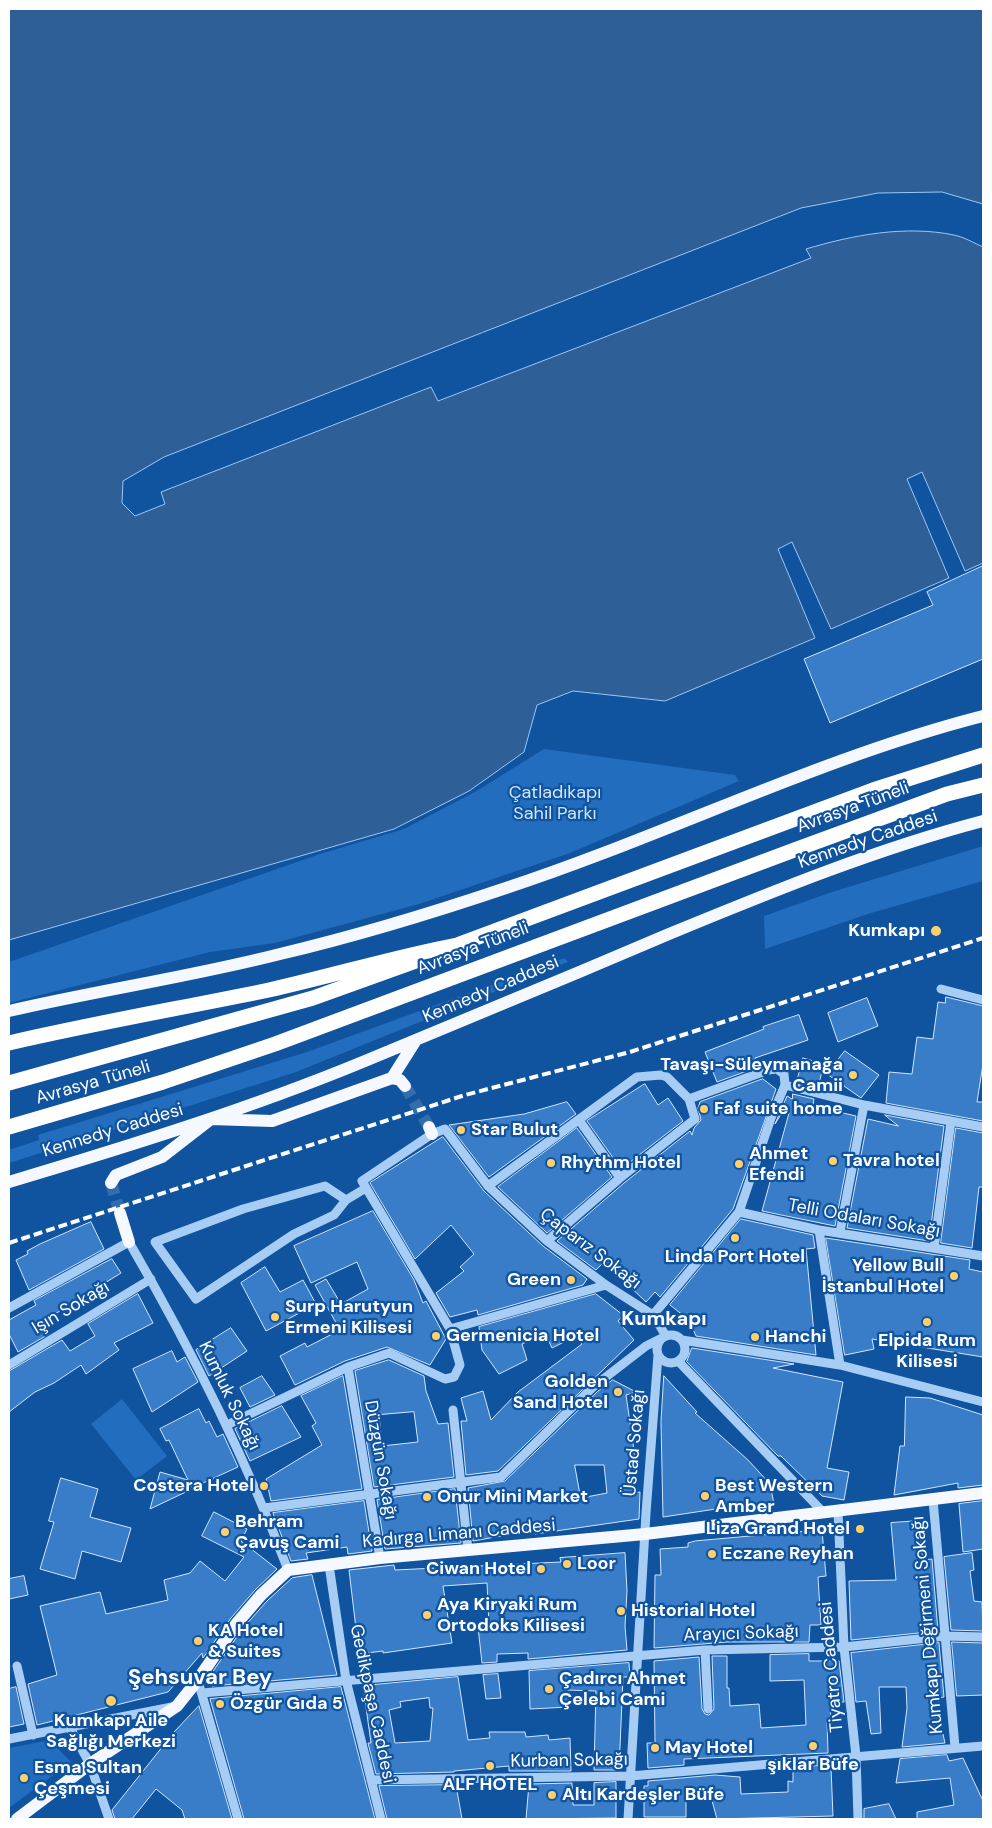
<!DOCTYPE html>
<html>
<head>
<meta charset="utf-8">
<style>
  body { margin:0 }
  #map { position:relative; width:992px; height:1828px; overflow:hidden; background:#10539f; font-family:"DM Sans",sans-serif }
  canvas { display:block }
  .frame { position:absolute; inset:0; border:10px solid #fff; pointer-events:none }
</style>
</head>
<body>
<div id="map">
<canvas width="992" height="1828"></canvas>
<div class="frame"></div>
</div>
<script>
const c = document.querySelector('canvas').getContext('2d');
c.lineJoin = 'round';
function fillPath(path, color) { c.fillStyle = color; c.fill(path, 'evenodd'); }
function trace(path, color, width, dash) { c.strokeStyle = color; c.lineWidth = width; c.lineCap = dash ? 'butt' : 'round'; c.setLineDash(dash || []); c.stroke(path); }
function drawText(font, color, halo, rows, align = 'center') {
  c.font = font + ' "DM Sans",sans-serif'; c.lineWidth = 4.5; c.setLineDash([]); c.textBaseline = 'middle'; c.strokeStyle = halo; c.fillStyle = color; for (const [text, x, y, turn = 0] of rows) {
    c.save(); c.translate(x, y); c.rotate((+turn || 0) * Math.PI / 180); c.textAlign = isNaN(turn) ? turn : align; if (halo) c.strokeText(text, 0, 0); c.fillText(text, 0, 0); c.restore();
  }
}
fillPath(new Path2D(`
  M544 749 735 775 739 781 570 853 419 904 275 943 210 952 9 1003V962L320 854 404 829 475 792Z
  M983 846V881L871 913 765 949 764 916 832 892Z
  M565 958 568 962 296 1072 9 1163V1150L39 1140 38 1135 307 1052Z
  M122 1399 167 1456 136 1480 91 1424Z
  M50 1740 71 1762 9 1808V1748Z`), '#236dbe');
const water = new Path2D(`
  M9 9H983V204L942 192 878 193 801 208 164 457 123 481 122 503 135 516 165 504 161 492 431 387 438 401 811 258 806 249C853 235 905 225 954 235 964 237 974 243 983 247V563L965 571 922 472 907 479 949 578 831 629 792 542 778 549 815 638 665 701 573 691 537 705 524 752 469 791 394 829 9 940Z`);
fillPath(water, '#2f5f97');
trace(water, '#99c8f9', 1);
const building = new Path2D(`
  M983 566V659L830 723 804 659 933 605 927 592Z
  M946 997 983 1006V1064L977 1102H983V1121L886 1103 889 1072 912 1074 917 1037 933 1039 938 1002 945 1003Z
  M867 998 878 1026 838 1042 828 1013Z
  M799 1015 808 1040 755 1058 758 1067 717 1082 705 1052 764 1029 763 1027Z
  M845 1051 879 1075 861 1098 827 1074Z
  M803 1058 824 1064 818 1087 797 1082Z
  M763 1079 776 1089 733 1209 660 1297 655 1292 646 1302 604 1262 596 1270 557 1241 624 1183 690 1131 692 1135 694 1128 701 1120 698 1108 700 1102Z
  M645 1084 658 1105 668 1098 683 1121 621 1169 587 1121Z
  M793 1094 814 1099 813 1106 856 1116 835 1226 762 1211 789 1113 783 1111 775 1124 787 1096 792 1099Z
  M567 1102 576 1114 489 1177 449 1125 524 1114Z
  M885 1115 944 1126 929 1241 847 1228 868 1119 898 1126Z
  M577 1128 612 1177 547 1233 498 1187Z
  M956 1128 983 1133V1187H979L972 1248 941 1243Z
  M443 1137 484 1191 543 1246 587 1279 583 1285 478 1315 477 1310 450 1317 436 1293 464 1271 460 1267 474 1254 451 1225 415 1259 370 1183Z
  M373 1211 414 1280 423 1303 426 1301 446 1339 430 1365 387 1347 345 1361 295 1385 280 1356 305 1343 307 1347 340 1330 315 1285 326 1279 341 1304 368 1289 357 1262 311 1283 294 1246Z
  M741 1219 813 1235 815 1248 806 1249 816 1355 696 1336 689 1320 670 1305Z
  M91 1222 104 1249 29 1290 16 1260 28 1254 27 1251 40 1244Z
  M826 1238 970 1260 969 1269 983 1272V1357L872 1339 874 1349 845 1355Z
  M112 1259 121 1273 42 1322 49 1334 18 1352 9 1334V1320L36 1305 34 1301Z
  M265 1267 280 1292 303 1280 316 1304 266 1331 241 1283Z
  M138 1294 153 1323 114 1343 119 1350 86 1374 81 1365 54 1383 35 1392 9 1412V1371L62 1340 70 1351 95 1336 88 1324Z
  M596 1294 623 1315 618 1321 634 1340 498 1471 466 1475 461 1421H467L461 1398 483 1391 491 1420 518 1392 582 1344 576 1336 552 1348 545 1333 522 1344 527 1360 499 1374 482 1350 479 1327Z
  M231 1328 247 1351 209 1376 196 1350Z
  M692 1348 794 1364 773 1368 843 1382 827 1468 849 1472 844 1500 822 1496 781 1456H778L687 1362Z
  M172 1351 177 1362 185 1357 198 1382 152 1412 133 1369Z
  M389 1360 424 1376 426 1391 438 1424 448 1423 454 1477 374 1487 355 1371ZM414 1412 418 1442 382 1446 379 1415Z
  M262 1376 275 1395 250 1407 240 1388Z
  M343 1376 362 1489 271 1501 266 1479 322 1445 312 1426 316 1423 301 1396Z
  M664 1376 697 1412 695 1413 748 1460 770 1484 774 1504 736 1506 663 1517 661 1422Z
  M613 1380 636 1392 626 1395 636 1464H627L633 1493 640 1492 639 1519 535 1534V1530L473 1541 468 1488 505 1481 597 1392ZM575 1465H604L607 1493 581 1498Z
  M906 1397 930 1398 983 1415V1485L958 1488V1483L894 1495 900 1446H904Z
  M282 1406 301 1437 250 1461 235 1429Z
  M199 1409 206 1423 209 1421 217 1437 223 1434 238 1467 192 1488 190 1483V1490L150 1509 160 1472 188 1480 169 1440 166 1441 160 1429Z
  M61 1478 98 1489 90 1517 131 1528 121 1562 82 1551 75 1579 40 1569 54 1522 49 1521Z
  M455 1489 461 1543 385 1549 377 1500Z
  M364 1501 372 1551 348 1554 347 1547 306 1553 308 1559 291 1561 273 1513Z
  M983 1501V1549L963 1552 959 1504Z
  M214 1512 247 1529 241 1541 277 1569 255 1590 231 1618 203 1658 202 1653 168 1692 37 1725 28 1684 57 1675 40 1606 100 1592 106 1614 168 1600 164 1580 190 1573 200 1561 225 1581 244 1557 202 1536Z
  M919 1521 923 1560 932 1559 938 1631 851 1640 849 1581 896 1580 891 1523Z
  M822 1530 826 1576 818 1577 821 1625H810L809 1642H727L654 1648 655 1575H661L660 1549 688 1547V1543L695 1541Z
  M625 1553 627 1591 625 1626 627 1650 528 1659V1653L497 1654V1662L482 1663 478 1627 489 1626 487 1583 443 1586 452 1643 383 1653V1651L359 1654 349 1570 394 1565 395 1570 561 1562 560 1558Z
  M972 1553 974 1570 970 1571 974 1601 982 1602 983 1631 951 1630 944 1557Z
  M312 1575 337 1675 212 1686 209 1677 243 1628 267 1601 292 1578Z
  M24 1576 28 1595 9 1599V1579Z
  M952 1642 983 1643V1695L957 1696Z
  M939 1643 944 1697 939 1698 936 1732 943 1734 945 1743 902 1747 907 1708 906 1687H879L881 1733 871 1734 866 1701 856 1702 851 1653Z
  M809 1654V1661H839L844 1702 830 1703 831 1719H827L828 1753 684 1759V1765L648 1768 647 1743H655L654 1661 699 1657 702 1709 705 1714 709 1715 714 1709 712 1656H727V1688H729L730 1706 759 1704 761 1728 806 1725 804 1680 770 1681V1655Z
  M629 1663 630 1677H623L619 1770H594L596 1691 568 1690 569 1707 530 1709 529 1671Z
  M498 1674 501 1698 486 1699 483 1675Z
  M458 1677 468 1740 490 1738 489 1732H525L526 1737 548 1735 549 1740 570 1738 571 1771H509V1766L454 1771V1772L376 1774 368 1743H371L363 1686ZM429 1698 430 1708H433L430 1741 395 1743 389 1710 401 1707 400 1702Z
  M16 1687 24 1724 9 1727V1689Z
  M341 1687 375 1819H244L210 1699Z
  M199 1706 232 1819H185L182 1810 156 1789 132 1819H115L112 1810 175 1731Z
  M947 1755 949 1761 963 1758 983 1801V1819H917V1812L954 1805 950 1778 896 1783 900 1759Z
  M829 1765 831 1768 833 1816 717 1819 711 1797 686 1798V1817H644V1786H648V1781L715 1775 740 1777 741 1794 788 1792V1781L793 1782V1768Z
  M616 1782V1818L526 1819 529 1784 572 1783 573 1805H594V1783Z
  M456 1785 462 1819H387L379 1786Z
  M889 1804 896 1819H864V1809Z`);
fillPath(building, '#397cc7');
trace(building, '#d0e6fe', 1);
trace(new Path2D(`
  M405 1086 429 1127
  M111 1183 120 1213`), '#346dad', 12, [12, 6]);
trace(new Path2D(`
  M941 989 983 1000
  M785 1085 864 1105 983 1127
  M689 1099 768 1070 777 1069 784 1074 785 1085
  M579 1120 620 1178
  M488 1186 637 1077 661 1075 667 1077 689 1099 695 1119 620 1178 547 1241
  M346 1200 325 1186 243 1209 155 1242 196 1299 294 1234 334 1215 346 1200 366 1188
  M739 1212 819 1230 983 1256
  M819 1230 840 1365
  M840 1232 864 1105
  M934 1248 951 1121
  M9 1308 129 1242C190 1347 245 1456 288 1570
  M653 1315 739 1212 771 1118 785 1085
  M450 1329 606 1285
  M657 1349a14 14 0 1 1 28 0a14 14 0 1 1-28 0Z
  M682 1340 840 1365 983 1402
  M678 1361 823 1512
  M9 1365 151 1279
  M348 1367 380 1558
  M453 1410 468 1550
  M227 1425 348 1367 389 1353 445 1379 454 1377 460 1365 450 1329 362 1181 432 1134 445 1129 488 1186 547 1241 606 1285 653 1315 666 1336 646 1346 593 1387 501 1477 264 1508
  M933 1500 955 1747
  M838 1511 844 1647 856 1756 858 1819
  M329 1565 346 1680 381 1819
  M705 1650 708 1709
  M17 1666 33 1735
  M200 1688 238 1819
  M202 1693 705 1650 844 1647 946 1636 983 1637
  M70 1728 90 1764 109 1819
  M9 1739 172 1707
  M371 1780 630 1776 983 1746
  M628 1819 646 1513 658 1355`), '#a7cdf5', 9);
trace(new Path2D(`
  M9 1011C99 990 190 977 280 954 356 936 432 913 506 888 667 835 819 758 983 716
  M392 1078 400 1080 405 1086
  M429 1127 432 1134
  M9 1182C129 1146 249 1109 365 1061 467 1019 568 977 669 934 771 892 876 849 983 821
  M111 1183 116 1175 162 1157 211 1119 272 1121 392 1078 416 1040
  M120 1213 129 1242
  M17 1819 90 1764 177 1706 197 1681 237 1623 261 1595 288 1570 380 1558 645 1534 983 1493`), '#f5f9ff', 12);
trace(new Path2D(`
  M9 1043C95 1023 182 1008 269 990 332 976 394 957 457 945L873 790 983 755
  M9 1083 313 998 416 961
  M9 1127 163 1082 275 1044 797 849 947 794 983 785`), '#fff', 15);
trace(new Path2D(`
  M9 1243 465 1095 630 1052 983 938`), '#fff', 4, [9, 4]);
for (const [x, y, r, color] of [
  [936,931,6,"#ffd06b"],
  [853,1075,5,"#ffd06b"],
  [704,1109,5,"#ffd06b"],
  [461,1130,5,"#ffd06b"],
  [833,1161,5,"#ffd06b"],
  [551,1163,5,"#ffd06b"],
  [739,1164,5,"#ffd06b"],
  [735,1238,5,"#ffd06b"],
  [954,1276,5,"#ffd06b"],
  [571,1280,5,"#ffd06b"],
  [275,1317,5,"#ffd06b"],
  [927,1322,5,"#ffd06b"],
  [436,1336,5,"#ffd06b"],
  [755,1337,5,"#ffd06b"],
  [618,1392,5,"#ffd06b"],
  [264,1486,5,"#ffd06b"],
  [705,1496,5,"#ffd06b"],
  [427,1497,5,"#ffd06b"],
  [860,1529,5,"#ffd06b"],
  [225,1532,5,"#ffd06b"],
  [712,1554,5,"#ffd06b"],
  [567,1564,5,"#ffd06b"],
  [541,1569,5,"#ffd06b"],
  [621,1611,5,"#ffd06b"],
  [427,1615,5,"#ffd06b"],
  [198,1641,5,"#ffd06b"],
  [549,1689,5,"#ffd06b"],
  [111,1701,6,"#ffd06b"],
  [220,1704,5,"#ffd06b"],
  [813,1746,5,"#ffd06b"],
  [655,1748,5,"#ffd06b"],
  [490,1766,5,"#ffd06b"],
  [24,1778,5,"#ffd06b"],
  [552,1795,5,"#ffd06b"]
]) { const dot = new Path2D(); dot.arc(x, y, r, 0, 2 * Math.PI); c.fillStyle = color; c.fill(dot); trace(dot, '#10539f', 2); }
drawText('18px', '#d0e6fe', '#10539f', [
  ["Çatladıkapı",555,793],
  ["Sahil Parkı",555,814]
]);
drawText('18px', '#fff', '#10539f', [
  ["Avrasya Tüneli",853,808,-20],
  ["Kennedy Caddesi",868,840,-19],
  ["Avrasya Tüneli",473,949,-21],
  ["Kennedy Caddesi",491,990,-23],
  ["Avrasya Tüneli",93,1083,-16],
  ["Kennedy Caddesi",113,1131,-17],
  ["Telli Odaları Sokağı",864,1219,10],
  ["Çaparız Sokağı",590,1249,37],
  ["Işın Sokağı",71,1308,-31],
  ["Kumluk Sokağı",229,1396,64],
  ["Üstad Sokağı",635,1443,-85],
  ["Düzgün Sokağı",380,1460,80],
  ["Kadırga Limanı Caddesi",459,1534,-5],
  ["Kumkapı Değirmeni Sokağı",928,1625,-95],
  ["Arayıcı Sokağı",741,1634,-2],
  ["Tiyatro Caddesi",832,1667,-95],
  ["Gedikpaşa Caddesi",372,1704,78],
  ["Kurban Sokağı",569,1761,-1]
]);
drawText('bold 18px', '#fff', '#10539f', [
  ["Kumkapı",925,931,"right"],
  ["Tavaşı-Süleymanağa",843,1065,"right"],
  ["Camii",843,1086,"right"],
  ["Faf suite home",714,1109],
  ["Star Bulut",471,1130],
  ["Ahmet",749,1154],
  ["Efendi",749,1175],
  ["Tavra hotel",843,1161],
  ["Rhythm Hotel",561,1163],
  ["Linda Port Hotel",735,1257,"center"],
  ["Yellow Bull",944,1266,"right"],
  ["İstanbul Hotel",944,1287,"right"],
  ["Green",561,1280,"right"],
  ["Surp Harutyun",285,1307],
  ["Ermeni Kilisesi",285,1328],
  ["Germenicia Hotel",446,1336],
  ["Hanchi",765,1337],
  ["Elpida Rum",927,1341,"center"],
  ["Kilisesi",927,1362,"center"],
  ["Golden",608,1382,"right"],
  ["Sand Hotel",608,1403,"right"],
  ["Costera Hotel",254,1486,"right"],
  ["Best Western",715,1486],
  ["Amber",715,1507],
  ["Onur Mini Market",437,1497],
  ["Behram",235,1522],
  ["Çavuş Cami",235,1543],
  ["Liza Grand Hotel",850,1529,"right"],
  ["Eczane Reyhan",722,1554],
  ["Loor",577,1564],
  ["Ciwan Hotel",531,1569,"right"],
  ["Aya Kiryaki Rum",437,1605],
  ["Ortodoks Kilisesi",437,1626],
  ["Historial Hotel",631,1611],
  ["KA Hotel",208,1631],
  ["& Suites",208,1652],
  ["Çadırcı Ahmet",559,1679],
  ["Çelebi Cami",559,1700],
  ["Özgür Gıda 5",230,1704],
  ["Kumkapı Aile",111,1721,"center"],
  ["Sağlığı Merkezi",111,1742,"center"],
  ["May Hotel",665,1748],
  ["şıklar Büfe",813,1765,"center"],
  ["Esma Sultan",34,1768],
  ["Çeşmesi",34,1789],
  ["ALF HOTEL",490,1785,"center"],
  ["Altı Kardeşler Büfe",562,1795]
], 'left');
drawText('bold 20px', '#fff', '#10539f', [
  ["Kumkapı",664,1320]
]);
drawText('bold 22px', '#fff', '#10539f', [
  ["Şehsuvar Bey",200,1678]
]);
</script>
</body>
</html>
